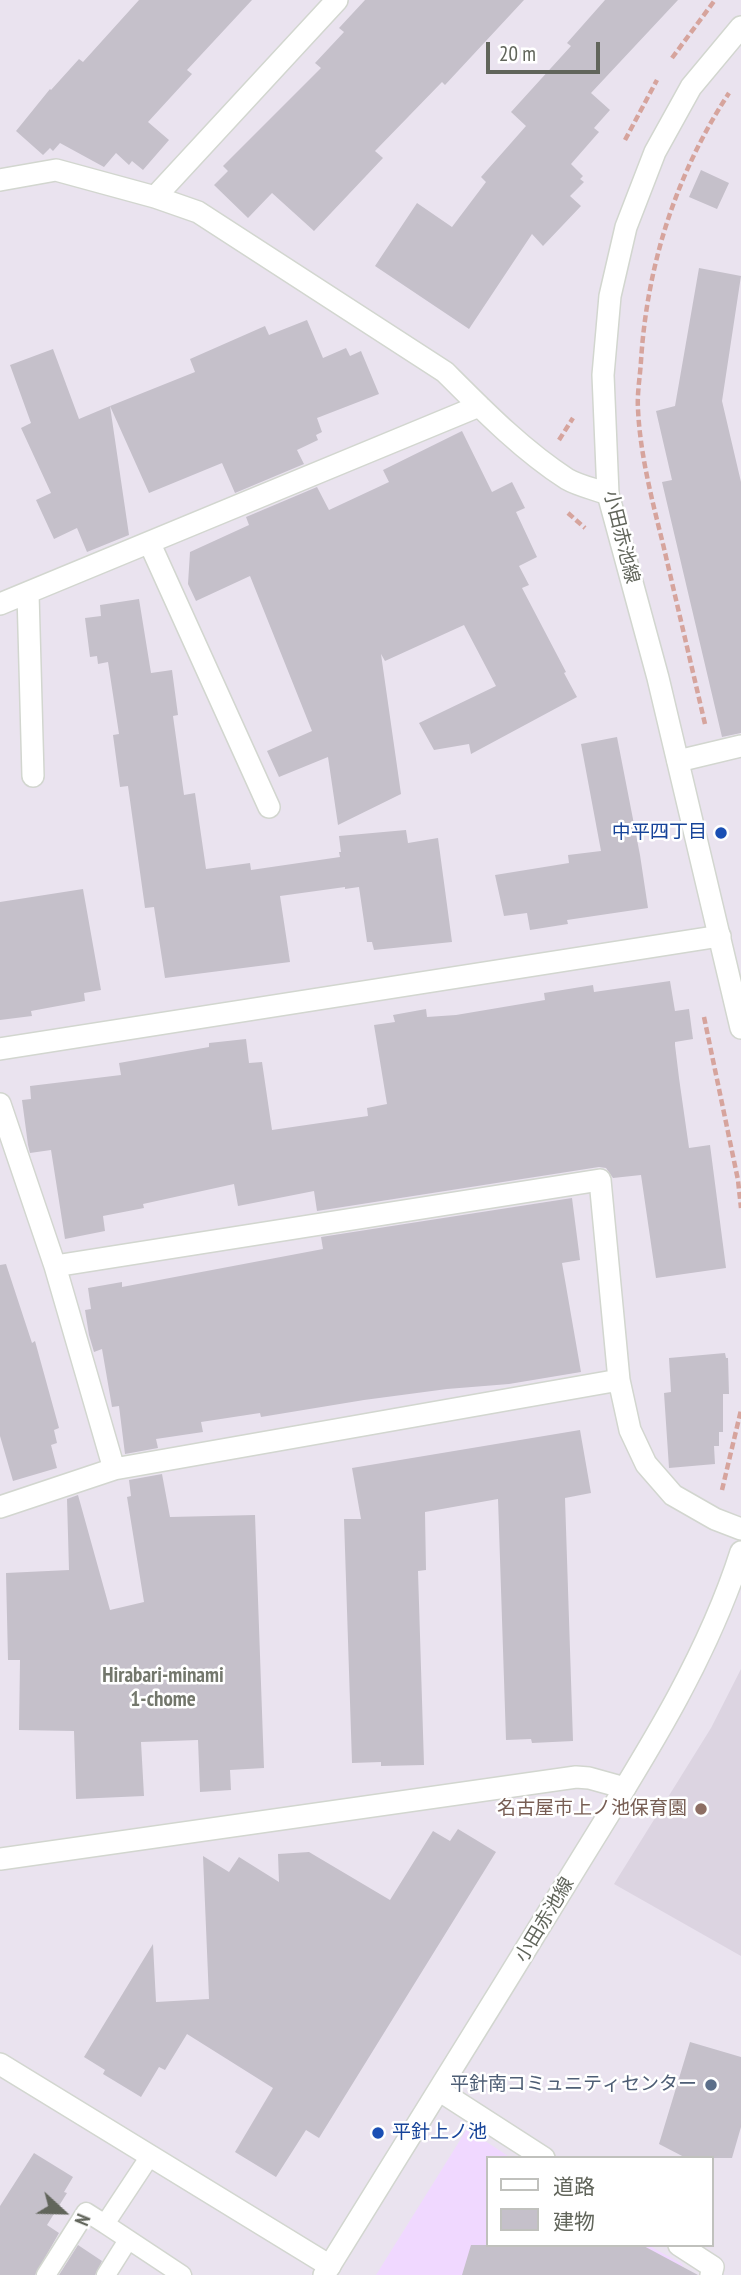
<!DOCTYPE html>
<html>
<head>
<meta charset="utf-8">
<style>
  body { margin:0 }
  #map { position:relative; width:741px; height:2275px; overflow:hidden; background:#eae3ef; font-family:"PT Sans Narrow","Noto Sans JP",sans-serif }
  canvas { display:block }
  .legend { position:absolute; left:486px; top:2156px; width:228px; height:91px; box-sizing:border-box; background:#fff; border:2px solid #c0c1bd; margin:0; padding:9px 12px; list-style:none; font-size:21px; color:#61655b }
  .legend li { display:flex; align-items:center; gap:14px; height:35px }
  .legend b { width:35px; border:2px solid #c0c1bd }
  .north { position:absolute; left:28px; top:2177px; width:70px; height:70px; -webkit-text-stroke:5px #fff; paint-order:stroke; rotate:112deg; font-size:19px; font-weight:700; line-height:28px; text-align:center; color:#61655b }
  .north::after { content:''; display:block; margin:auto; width:24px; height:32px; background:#61655b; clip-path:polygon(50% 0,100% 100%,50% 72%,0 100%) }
  .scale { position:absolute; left:486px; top:42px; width:114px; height:32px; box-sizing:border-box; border:4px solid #61655b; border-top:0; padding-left:9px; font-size:21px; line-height:24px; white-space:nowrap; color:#61655b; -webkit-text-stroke:5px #fff; paint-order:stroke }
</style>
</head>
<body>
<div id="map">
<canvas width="741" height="2275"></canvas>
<ul class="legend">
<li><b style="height:9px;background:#fff"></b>道路</li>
<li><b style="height:19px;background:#c5c0ca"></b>建物</li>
</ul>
<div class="north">N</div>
<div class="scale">20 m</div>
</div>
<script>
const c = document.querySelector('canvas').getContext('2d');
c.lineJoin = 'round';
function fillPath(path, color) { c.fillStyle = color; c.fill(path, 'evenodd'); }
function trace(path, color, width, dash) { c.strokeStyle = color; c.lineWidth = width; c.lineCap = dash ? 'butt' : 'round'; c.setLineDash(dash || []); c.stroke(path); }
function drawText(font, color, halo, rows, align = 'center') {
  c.font = font + ' "PT Sans Narrow","Noto Sans JP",sans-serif'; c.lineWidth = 5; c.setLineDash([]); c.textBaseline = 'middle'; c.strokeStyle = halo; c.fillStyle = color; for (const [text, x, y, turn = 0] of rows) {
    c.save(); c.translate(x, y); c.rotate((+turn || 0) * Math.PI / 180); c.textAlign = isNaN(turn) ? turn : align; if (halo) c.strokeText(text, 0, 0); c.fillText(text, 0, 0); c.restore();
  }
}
fillPath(new Path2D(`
  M467 2129 511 2158H487V2245H648L682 2264 686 2275H376Z`), '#f0d8ff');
fillPath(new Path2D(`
  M741 1669V1956L614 1884 711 1728Z`), '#dcd4e1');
fillPath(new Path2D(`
  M139 0H252L187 70 192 74 148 122 169 140 143 170 132 161 129 165 116 153 104 167 60 143 53 151 50 148 43 155 16 131 50 89 51 90 79 59 83 62Z
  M365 0H524L445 85 442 82 375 151 383 158 314 231 272 193 248 218 214 185 228 171 223 166 321 68 315 63 344 32 339 28Z
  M605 0H678L591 93 610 110 594 128 599 132 571 164 583 176 580 179 584 182 570 196 581 206 543 246 532 234 469 329 375 266 417 203 452 227 486 182 481 177 526 126 511 112 571 46 567 43Z
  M701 170 729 183 717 209 689 197Z
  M699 268 741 276 722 401 741 482V733L722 737 662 482 672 480 656 411 675 406Z
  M307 320 323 358 346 348 350 356 361 351 379 394 317 418 322 432 316 435 318 440 297 450 304 464 235 493 222 463 149 493 110 406 195 372 190 359 265 326 269 335Z
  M53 349 79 419 110 406 129 535 87 552 77 528 54 539 36 500 51 493 21 428 31 423 10 365Z
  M462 431 492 492 512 482 525 508 516 512 537 557 519 566 529 585 522 588 566 672 564 673 577 697 471 754 469 744 434 750 419 723 496 686 464 625 385 661 381 654 401 794 338 825 328 757 279 777 267 751 312 731 250 576 196 601 188 584 190 552 249 525 246 517 317 487 329 510 389 482 383 470Z
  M139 599 151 673 172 670 178 715 173 716 184 795 195 793 206 869 250 863 251 870 340 857 339 852H341L339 836 406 830 408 843 438 838 452 942 374 950 372 942H367L359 887 345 889V887L280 896 290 962 165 978 154 907 145 908 128 786 120 787 113 735 119 734 108 662 98 664 97 656 90 657 85 618 101 616 100 605Z
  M617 737 640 855 648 908 567 920 568 924 530 930 527 913 504 916 495 875 569 863 568 855 601 851 581 744Z
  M83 889 101 990 84 993 85 1001 31 1011 32 1016 0 1020V902Z
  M670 981 675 1011 689 1009 693 1039 675 1042V1045L679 1078 689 1148 710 1145 726 1268 656 1278 641 1175 613 1178 606 1168 599 1167 317 1211 314 1191 238 1206 234 1184 143 1204 144 1208 103 1216 105 1231 65 1239 51 1150 30 1153 28 1145 22 1100 31 1099 30 1086 121 1075 119 1063 209 1047V1043L246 1039 249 1063 262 1062 272 1130 368 1116 367 1108 387 1104 374 1025 395 1022 393 1015 426 1009 427 1017 456 1015 545 1000 544 993 593 985 594 992Z
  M572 1198 580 1260 562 1263 581 1372 509 1384 447 1389 364 1400 261 1417 260 1413 201 1422 203 1432 156 1439 158 1448 125 1454 119 1406 112 1407 102 1349 94 1352 89 1335 85 1310 91 1309 88 1288 122 1282V1287L323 1249 321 1237Z
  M6 1264 32 1343 35 1341 59 1428 54 1430 57 1443 51 1445 57 1468 13 1481 0 1436V1265Z
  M725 1353 726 1358H728L729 1394H723V1432H719V1446H714L715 1464 669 1468 664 1393 671 1392 669 1358Z
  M580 1430 591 1493 565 1498 573 1741 532 1743 531 1739 506 1740 498 1499 425 1512 426 1570 418 1571 424 1765 381 1766V1762L352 1763 344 1519H361L352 1468Z
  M162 1474 170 1517 255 1515 264 1768 230 1770 231 1790 200 1792 198 1740 141 1742 144 1796 76 1799 74 1731 19 1730 20 1660H8L6 1573 69 1570 67 1499 78 1495 110 1610 144 1602 127 1497 131 1496 129 1480Z
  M458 1829 496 1852 319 2138 306 2130 276 2177 235 2152 273 2088 187 2034 165 2070 159 2067 141 2097 103 2074 105 2070 84 2057 153 1944 156 2002 209 1999 203 1856 229 1872 239 1857 279 1882 278 1854 309 1852 390 1900 433 1831 450 1841Z
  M690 2042 741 2057V2127L732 2158H686L659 2144Z
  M34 2153 73 2177 64 2192 67 2193 47 2225 59 2233 35 2275H0V2206Z
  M78 2245 102 2261 95 2275H59Z
  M471 2245H642L698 2275H462Z`), '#c5c0ca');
const service = new Path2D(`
  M150 2156 105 2224 182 2275
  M46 2275 86 2212 105 2224
  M106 2275 128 2240`);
const minor = new Path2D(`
  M0 180 56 170 155 197 198 212 445 372C483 410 522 450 567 479 579 486 595 489 608 494
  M155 197 337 0
  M150 544 269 807
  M28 593 33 776
  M0 604 479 406
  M678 761 741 746
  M0 1049 720 936
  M0 1104 55 1266 114 1469
  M55 1266 600 1180 619 1380 630 1430 646 1464 673 1495 715 1519 741 1529
  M0 1507 114 1469 619 1380
  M0 1859 576 1777 589 1778 625 1788
  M0 2064 330 2266
  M440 2091 544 2158
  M679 2245 713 2267 711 2275`);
const tertiary = new Path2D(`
  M741 27 691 87 655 152 626 227 610 296 603 375 608 494 658 678 741 1028
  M324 2275C407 2141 490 2008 572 1874 635 1771 704 1668 741 1552`);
trace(service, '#d2d6cf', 21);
trace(minor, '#d2d6cf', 24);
trace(tertiary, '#d2d6cf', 24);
trace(new Path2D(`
  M672 58 715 0
  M625 140 657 80
  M559 440 573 418
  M568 513 585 528
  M705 724C691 664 677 604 663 544 652 500 640 454 638 409 637 393 640 377 641 361 647 265 676 174 729 93
  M704 1017 738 1180 741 1208
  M722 1490 741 1410`), '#d6a49d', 4.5, [7, 3.5]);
trace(service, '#fff', 18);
trace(minor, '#fff', 21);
trace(tertiary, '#fff', 21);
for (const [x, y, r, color] of [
  [721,833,7,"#1a4fb4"],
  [701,1809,7,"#8d6e63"],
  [711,2085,7,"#5c6f8a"],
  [378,2133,7,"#1a4fb4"]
]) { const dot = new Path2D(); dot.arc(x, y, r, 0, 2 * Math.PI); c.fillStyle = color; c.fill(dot); trace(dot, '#fff', 2.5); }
drawText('19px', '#61655b', '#fff', [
  ["小田赤池線",621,537,76],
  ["小田赤池線",545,1920,-59]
]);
drawText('19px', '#164399', '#fff', [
  ["中平四丁目",707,833],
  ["平針上ノ池",392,2133,"left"]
], 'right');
drawText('19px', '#785e54', '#fff', [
  ["名古屋市上ノ池保育園",687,1809]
], 'right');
drawText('19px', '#4e5e75', '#fff', [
  ["平針南コミュニティセンター",697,2085]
], 'right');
drawText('bold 21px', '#73776c', '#fff', [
  ["Hirabari-minami",163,1676],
  ["1-chome",163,1700]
]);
</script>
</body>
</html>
